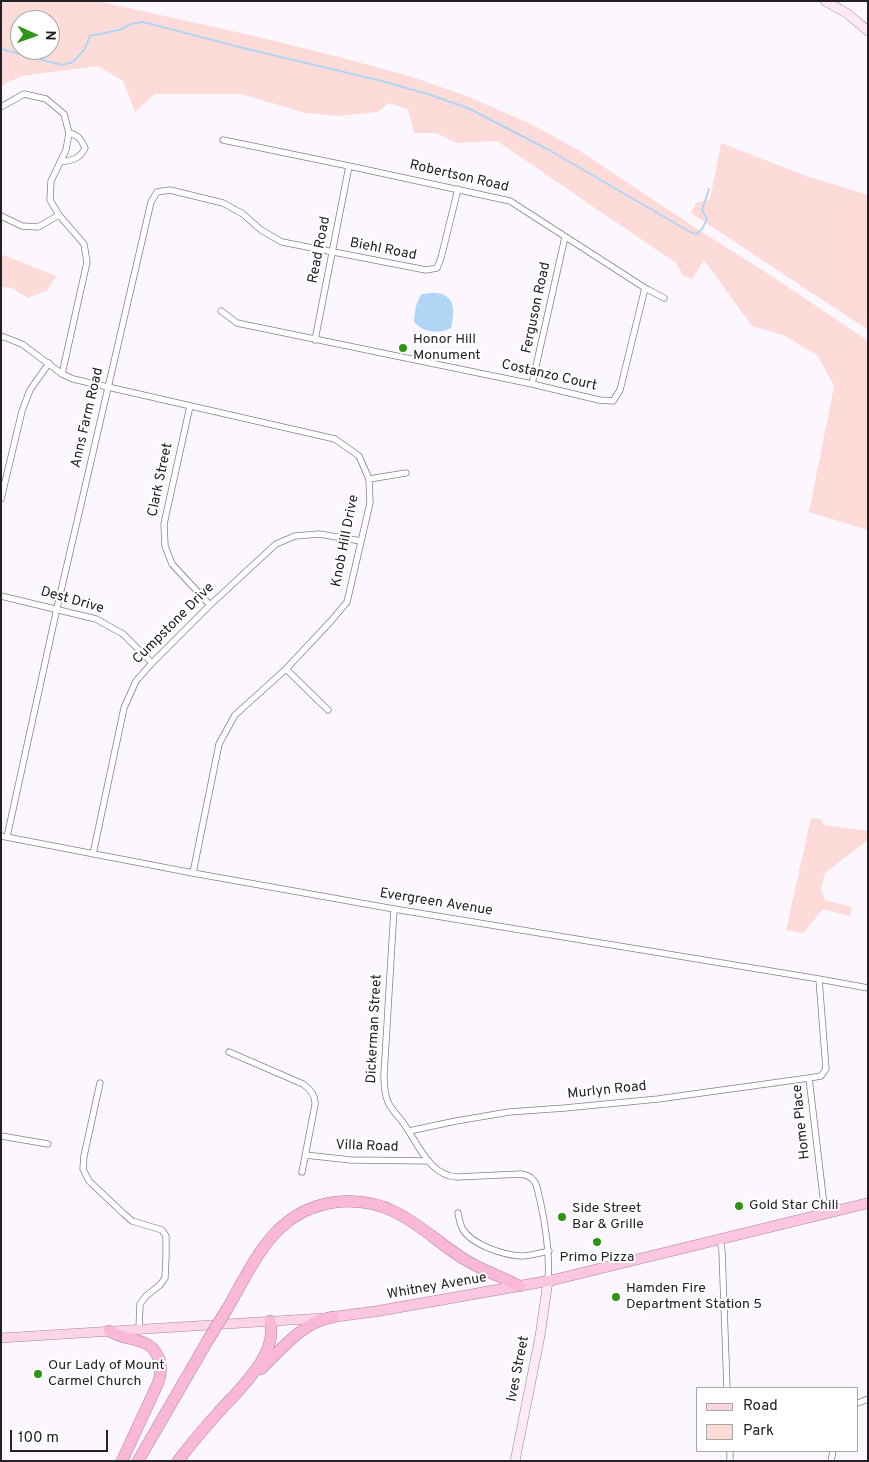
<!DOCTYPE html>
<html>
<head>
<meta charset="utf-8">
<style>
  body { margin:0 }
  #map { position:relative; width:869px; height:1462px; overflow:hidden; background:#fcf6ff; font-family:Overpass,sans-serif }
  canvas { display:block }
  .frame { position:absolute; inset:0; border:2px solid #242126; pointer-events:none }
  .legend { position:absolute; left:696px; top:1387px; width:162px; height:65px; box-sizing:border-box; background:#fff; border:1px solid #a7a6a8; margin:0; padding:6px 9px; list-style:none; font-size:15px; color:#242126 }
  .legend li { display:flex; align-items:center; gap:10px; height:25px }
  .legend b { width:25px; border:1px solid #a7a6a8 }
  .north { position:absolute; left:10px; top:10px; width:50px; height:50px; box-sizing:border-box; background:#fff; border:1px solid #a7a6a8; border-radius:50%; rotate:92deg; font-size:14px; font-weight:700; line-height:20px; text-align:center; color:#242126 }
  .north::after { content:''; display:block; margin:auto; width:18px; height:22px; background:#2f9314; clip-path:polygon(50% 0,100% 100%,50% 72%,0 100%) }
  .scale { position:absolute; left:10px; top:1430px; width:98px; height:22px; box-sizing:border-box; border:2px solid #242126; border-top:0; padding-left:6px; font-size:15px; line-height:18px; white-space:nowrap; color:#242126; -webkit-text-stroke:4px #fff; paint-order:stroke }
</style>
</head>
<body>
<div id="map">
<canvas width="869" height="1462"></canvas>
<div class="frame"></div>
<ul class="legend">
<li><b style="height:6px;background:#fbd4e8"></b>Road</li>
<li><b style="height:14px;background:#fddbd9"></b>Park</li>
</ul>
<div class="north">N</div>
<div class="scale">100 m</div>
</div>
<script>
const c = document.querySelector('canvas').getContext('2d');
c.lineJoin = 'round';
function fillPath(path, color) { c.fillStyle = color; c.fill(path, 'evenodd'); }
function trace(path, color, width, dash) { c.strokeStyle = color; c.lineWidth = width; c.lineCap = dash ? 'butt' : 'round'; c.setLineDash(dash || []); c.stroke(path); }
function drawText(font, color, halo, rows, align = 'center') {
  c.font = font + ' Overpass,sans-serif'; c.lineWidth = 4; c.setLineDash([]); c.textBaseline = 'middle'; c.strokeStyle = halo; c.fillStyle = color; for (const [text, x, y, turn = 0] of rows) {
    c.save(); c.translate(x, y); c.rotate((+turn || 0) * Math.PI / 180); c.textAlign = isNaN(turn) ? turn : align; if (halo) c.strokeText(text, 0, 0); c.fillText(text, 0, 0); c.restore();
  }
}
fillPath(new Path2D(`
  M1 1H97L259 37 343 58 415 78 469 97 533 125 580 151 688 223 776 279 868 341V433L867 436 868 437V530L809 512 834 386 817 355 783 335 752 326 704 260 692 279 683 275 676 263 497 141 457 143 436 133H414L408 109 388 103 378 112 338 116 306 113 241 94H155L135 112 123 81 98 66 21 76 1 86ZM20 20H50V50H20Z
  M721 143 806 176 868 195V330L691 213 696 203 710 199Z
  M1 254 56 276 48 290 28 298 12 288 1 287Z
  M811 818 821 819 824 825 868 831V840L825 873 821 889 825 900 852 907 850 916 823 909 803 933 786 930Z`), '#fddbd9');
fillPath(new Path2D(`
  M432 293C435 293 440 293 444 295 456 300 454 317 451 328 440 334 423 333 414 322 415 312 415 303 422 294Z`), '#b1d6f5');
trace(new Path2D(`
  M1 49 62 65 73 62 84 50 90 36 119 30 131 24 143 22 247 49 382 81 431 95 470 109 549 150 692 233 697 234 702 229 707 219 702 210 709 189`), '#b1d6f5', 2);
const minor = new Path2D(`
  M1 107 24 94 46 99 64 114 69 133 66 150 51 181 50 200 59 215 84 244 87 262 62 374
  M223 140 349 166 510 201 645 288 664 298
  M60 162C72 160 79 160 85 148 81 139 78 135 69 133
  M1 216 22 226 38 227 59 215
  M221 311 237 323 532 384 599 400 613 401 620 390 645 288
  M1 336 22 344 62 374 73 379 335 439 359 456 369 479 370 503 347 602 331 621 286 669 235 715 219 744 193 873
  M315 340 349 166
  M532 384 565 237
  M190 406 164 524 165 546 172 564 210 605
  M369 479 406 473
  M1 499 22 411 30 390 49 363
  M1 596 96 619 123 634 152 663
  M286 669 328 710
  M1 836 193 873 394 909 819 979 868 988
  M7 837 57 608 151 202 157 192 170 190 223 203 243 214 261 230 282 242 426 270 437 268 441 258 458 189
  M93 854 124 708 136 681 152 663 210 605 276 544 295 536 319 534 361 541
  M394 909 384 1075C384 1084 384 1093 388 1102 391 1110 399 1116 404 1124 418 1144 430 1176 457 1177L521 1174C526 1175 531 1176 534 1181 538 1186 538 1194 540 1200 546 1227 550 1254 548 1281
  M819 979 826 1069 821 1076 809 1078 825 1213
  M229 1052 303 1084C310 1089 316 1095 315 1105L302 1172
  M100 1083 84 1156 83 1169 89 1181 124 1214 132 1221 162 1230 166 1236V1257L165 1278 160 1285 146 1296 140 1304 139 1329
  M409 1131 456 1121 509 1112 565 1108 658 1099 809 1078
  M1 1136 48 1144
  M305 1155 351 1160 429 1161
  M458 1213C459 1218 460 1223 462 1228 471 1245 504 1255 521 1256 530 1256 540 1253 549 1251
  M720 1239 722 1251 727 1388
  M858 1403 868 1399
  M730 1451V1461
  M831 1461 833 1451`);
const secondary = new Path2D(`
  M825 1 848 14 868 31
  M515 1461 540 1336 548 1281`);
const primary = new Path2D(`
  M1 1338 323 1318`);
const trunk = new Path2D(`
  M333 1317 378 1311 553 1280 868 1203`);
const motorway = new Path2D(`
  M227 1309C255 1261 274 1210 336 1202 356 1200 377 1203 395 1212 420 1224 441 1245 464 1259 481 1270 501 1276 519 1286
  M109 1331C114 1333 119 1336 124 1337 139 1341 153 1342 159 1359 162 1367 161 1375 158 1383L122 1461
  M261 1369C282 1349 302 1322 333 1317
  M138 1461 208 1340
  M178 1461C191 1444 204 1428 218 1413 238 1390 279 1355 270 1321`);
trace(minor, '#87808c', 7);
trace(secondary, '#87808c', 10);
trace(primary, '#ae839a', 10);
trace(trunk, '#ae839a', 11);
trace(motorway, '#ae839a', 12);
trace(minor, '#fff', 5.5);
trace(secondary, '#fdeaf3', 9);
trace(primary, '#fbd4e8', 9);
trace(trunk, '#fac6e0', 10);
trace(motorway, '#f9b8d8', 11);
const motorwayBridge = new Path2D(`
  M208 1340 227 1309`);
trace(motorwayBridge, '#ae839a', 12, []);
trace(motorwayBridge, '#f9b8d8', 11);
for (const [x, y, r, color] of [
  [403,348,5,"#2f9314"],
  [739,1206,5,"#2f9314"],
  [562,1217,5,"#2f9314"],
  [597,1242,5,"#2f9314"],
  [616,1297,5,"#2f9314"],
  [38,1374,5,"#2f9314"]
]) { const dot = new Path2D(); dot.arc(x, y, r, 0, 2 * Math.PI); c.fillStyle = color; c.fill(dot); trace(dot, '#fff', 2); }
drawText('14px', '#242126', '#fff', [
  ["Robertson Road",459,177,13],
  ["Read Road",320,250,-79],
  ["Biehl Road",383,250,11],
  ["Ferguson Road",537,308,-78],
  ["Costanzo Court",549,376,13],
  ["Anns Farm Road",88,418,-77],
  ["Clark Street",161,480,-78],
  ["Knob Hill Drive",346,541,-79],
  ["Dest Drive",72,601,16],
  ["Cumpstone Drive",174,624,-45],
  ["Evergreen Avenue",436,903,9],
  ["Dickerman Street",375,1029,-87],
  ["Murlyn Road",607,1091,-6],
  ["Home Place",802,1122,-96],
  ["Villa Road",367,1147,2],
  ["Whitney Avenue",437,1287,-10],
  ["Ives Street",519,1369,-79]
]);
drawText('14px', '#242126', '#fff', [
  ["Honor Hill",413,340],
  ["Monument",413,356],
  ["Gold Star Chili",749,1206],
  ["Side Street",572,1209],
  ["Bar & Grille",572,1225],
  ["Primo Pizza",597,1258,"center"],
  ["Hamden Fire",626,1289],
  ["Department Station 5",626,1305],
  ["Our Lady of Mount",48,1366],
  ["Carmel Church",48,1382]
], 'left');
</script>
</body>
</html>
